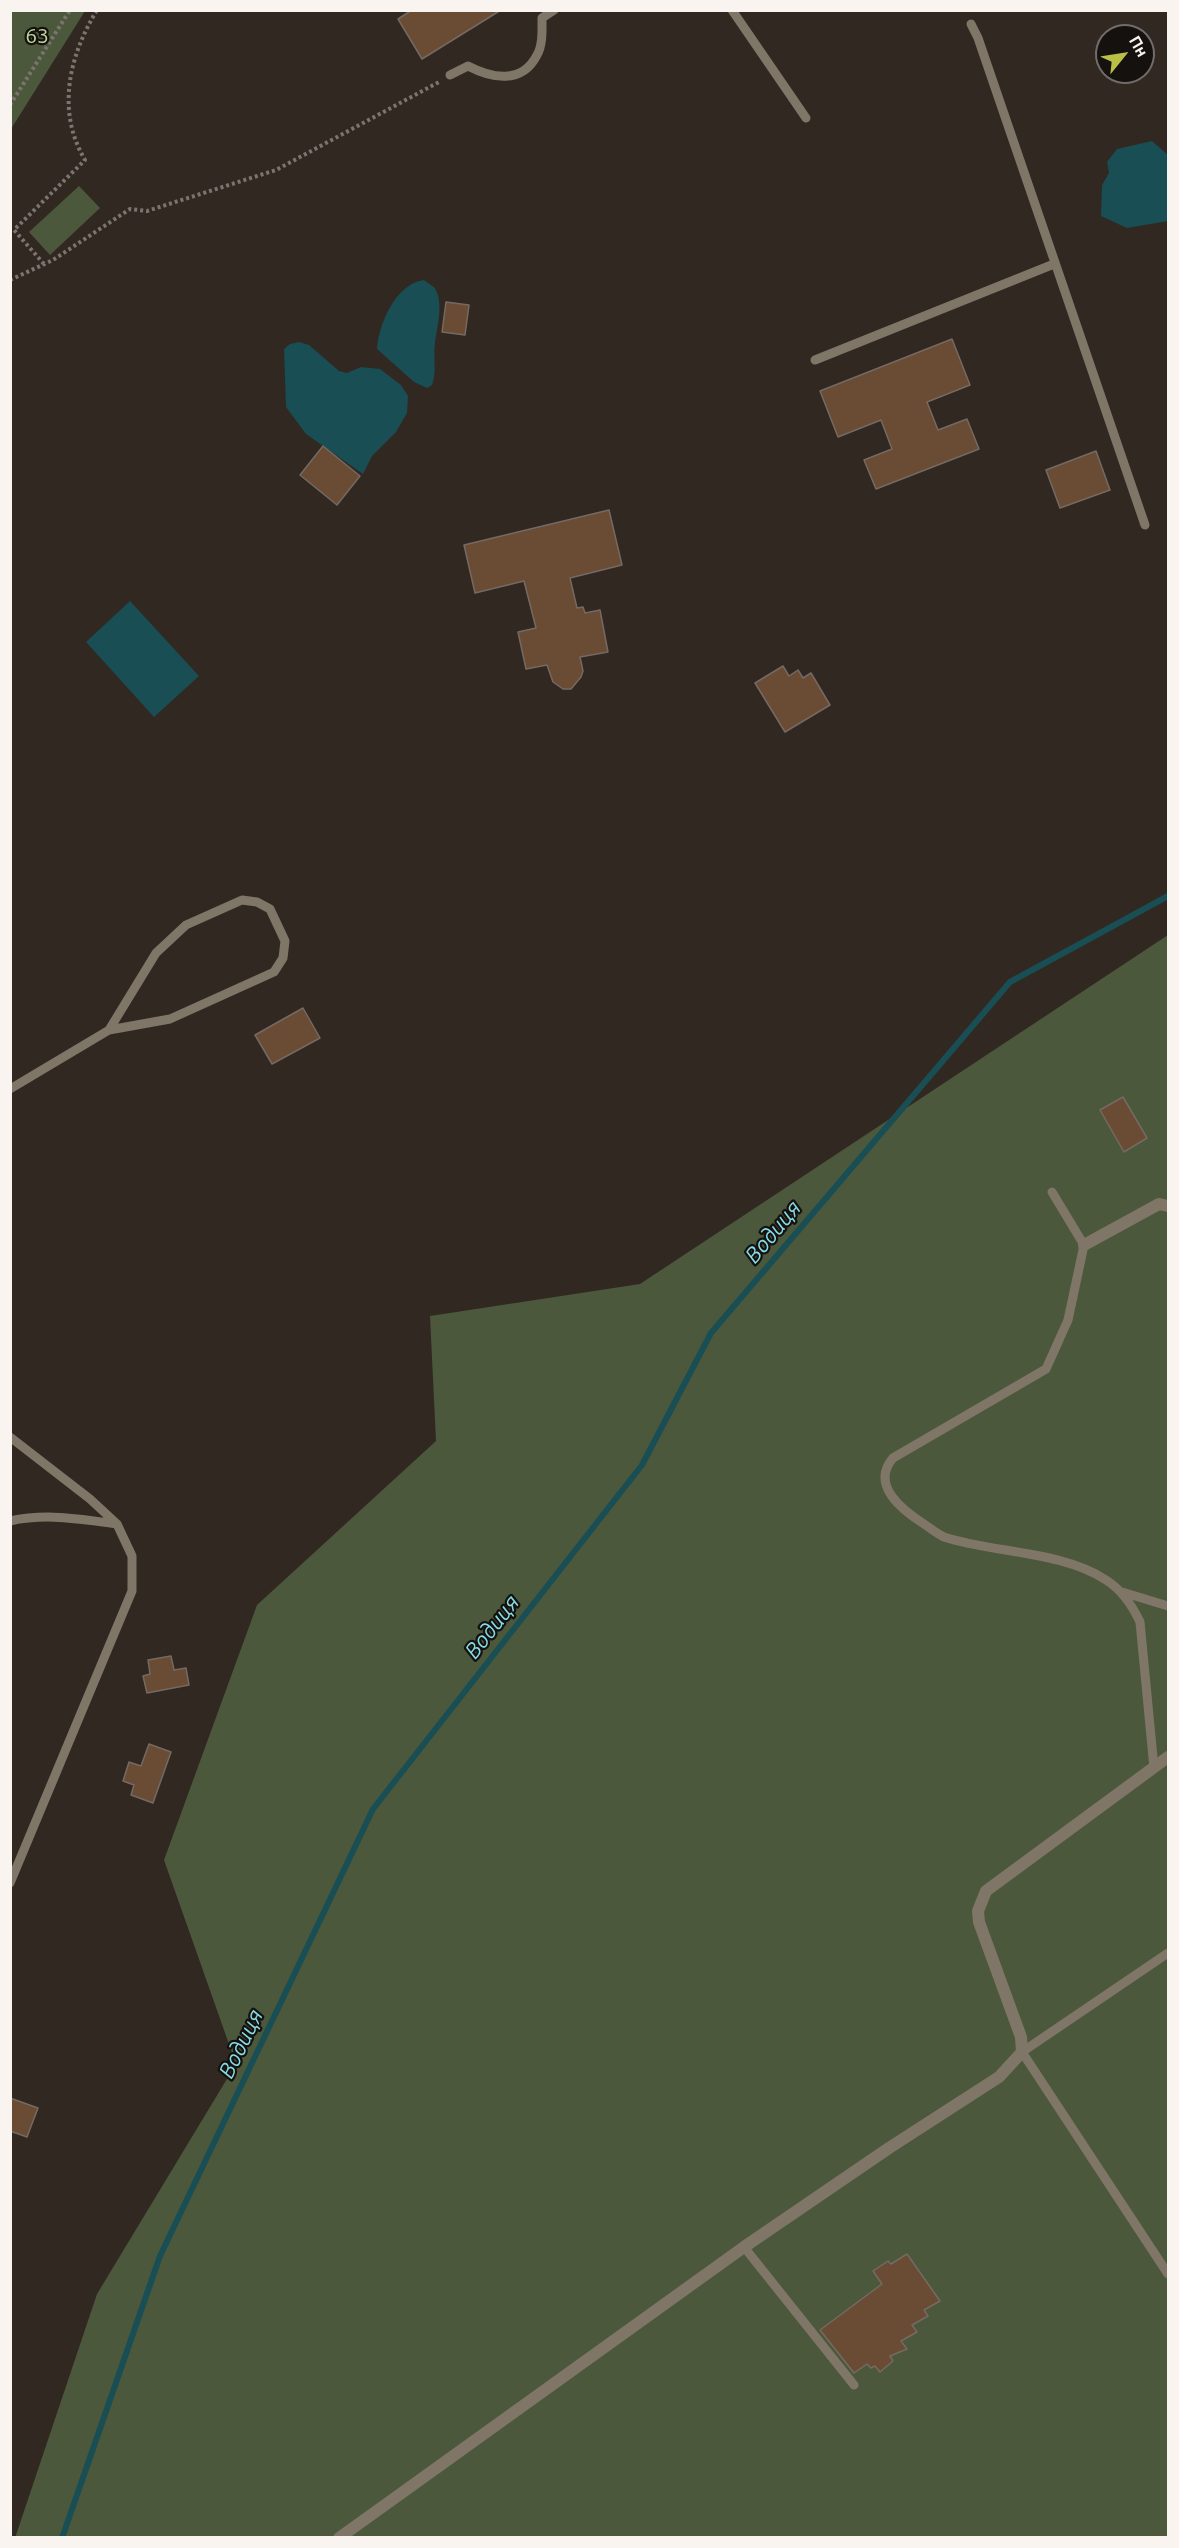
<!DOCTYPE html>
<html>
<head>
<meta charset="utf-8">
<style>
  body { margin:0 }
  #map { position:relative; width:1179px; height:2548px; overflow:hidden; background:#312822; font-family:Ubuntu,sans-serif }
  canvas { display:block }
  .frame { position:absolute; inset:0; border:12px solid #faf4f0; pointer-events:none }
  .north { position:absolute; left:1095px; top:24px; width:60px; height:60px; box-sizing:border-box; background:#15110f; border:2px solid #716c69; border-radius:50%; rotate:60deg; font-size:16px; font-weight:700; line-height:24px; text-align:center; color:#faf4f0 }
  .north::after { content:''; display:block; margin:auto; width:21px; height:27px; background:#bac045; clip-path:polygon(50% 0,100% 100%,50% 72%,0 100%) }
</style>
</head>
<body>
<div id="map">
<canvas width="1179" height="2548"></canvas>
<div class="frame"></div>
<div class="north">Пн</div>
</div>
<script>
const c = document.querySelector('canvas').getContext('2d');
c.lineJoin = 'round';
function fillPath(path, color) { c.fillStyle = color; c.fill(path, 'evenodd'); }
function trace(path, color, width, dash) { c.strokeStyle = color; c.lineWidth = width; c.lineCap = dash ? 'butt' : 'round'; c.setLineDash(dash || []); c.stroke(path); }
function drawText(font, color, halo, rows, align = 'center') {
  c.font = font + ' Ubuntu,sans-serif'; c.lineWidth = 4.5; c.setLineDash([]); c.textBaseline = 'middle'; c.strokeStyle = halo; c.fillStyle = color; for (const [text, x, y, turn = 0] of rows) {
    c.save(); c.translate(x, y); c.rotate((+turn || 0) * Math.PI / 180); c.textAlign = isNaN(turn) ? turn : align; if (halo) c.strokeText(text, 0, 0); c.fillText(text, 0, 0); c.restore();
  }
}
fillPath(new Path2D(`
  M11 10 85 11 11 129 10 11Z
  M79 186 100 208 50 255 29 232Z
  M1168 935V2537L15 2538 97 2294 236 2064 164 1860 257 1605 436 1441 430 1316 640 1284Z`), '#4c583c');
fillPath(new Path2D(`
  M1152 141 1168 155V221L1127 228 1101 216 1102 185 1109 173 1107 162 1117 149Z
  M424 280 435 288C444 305 437 325 435 343 433 358 437 371 432 385L427 388 414 382 377 349C379 324 395 284 424 280Z
  M299 342 309 345 339 371 347 373 361 367 380 369 401 385 408 396 407 413 396 432 372 456 363 474 306 434 286 407 284 349 290 344Z
  M130 601 199 676 154 717 86 642Z`), '#194e54');
trace(new Path2D(`
  M62 2538 160 2256 373 1809 642 1465 711 1333 1010 982 1168 896`), '#194e54', 6);
const building = new Path2D(`
  M412 10H501L422 59 398 19Z
  M446 302 469 305 465 335 442 332Z
  M952 339 970 385 927 402 938 430 967 419 979 449 876 489 864 460 892 449 881 420 838 437 820 391Z
  M323 446 360 476 337 505 300 475Z
  M1096 451 1110 490 1060 508 1046 470Z
  M609 510 622 565 570 578 577 608 583 607 585 613 600 610 608 652 580 657 583 671 581 677 571 689H563L553 682 547 665 526 669 518 632 536 628 524 581 475 593 464 545Z
  M783 666 789 676 798 670 803 678 811 673 830 705 785 732 755 683Z
  M303 1008 320 1038 272 1064 255 1035Z
  M1123 1097 1147 1138 1124 1152 1100 1110Z
  M171 1656 174 1670 186 1668 189 1685 147 1693 143 1676 150 1674 148 1660Z
  M149 1744 171 1752 153 1803 131 1795 134 1785 123 1781 129 1762 141 1766Z
  M10 2098 38 2108 27 2137 10 2131Z
  M907 2254 940 2301 924 2310 928 2316 912 2325 917 2332 901 2341 907 2349 890 2356 893 2361 880 2372 875 2366 871 2368 867 2364 854 2373 820 2330 882 2284 873 2271 888 2261 891 2264Z`);
fillPath(building, '#6a4b33');
trace(building, '#756a63', 1.5);
trace(new Path2D(`
  M10 105 70 10
  M44 264 14 230 85 160C56 111 69 56 97 10
  M10 280 53 260 130 209 147 211 276 170 439 82`), '#7c746e', 4, [3, 3]);
trace(new Path2D(`
  M732 10 806 118
  M971 24 978 38 1145 525
  M450 75 468 66C491 78 522 85 537 55 543 45 542 30 542 18L554 10
  M815 360 1054 264
  M10 1089 109 1030 170 1019 274 972 283 958 285 941 270 909 257 902 242 900 186 925 156 953 109 1030
  M1052 1192 1084 1245 1068 1320 1046 1369 893 1458C870 1485 902 1510 924 1524 930 1528 937 1534 944 1537 993 1553 1062 1551 1106 1580 1122 1590 1132 1605 1140 1622L1154 1768
  M10 1437 90 1499 117 1524 132 1556V1591L10 1883
  M10 1521C46 1513 81 1519 117 1524
  M1122 1592 1168 1606
  M1168 1953 1022 2052 1168 2274
  M744 2247 854 2385`), '#807667', 9);
trace(new Path2D(`
  M1084 1245 1159 1204 1168 1206
  M339 2538 744 2247 889 2148 999 2077 1022 2052 1021 2037 979 1922 978 1911 986 1891 1168 1757`), '#807667', 12);
drawText('21px', '#bfda9d', '#15110f', [
  ["63",37,36]
]);
drawText('italic 22px', '#85dce7', '#15110f', [
  ["Водиця",773,1232,-50],
  ["Водиця",492,1627,-52],
  ["Водиця",241,2044,-64]
]);
</script>
</body>
</html>
